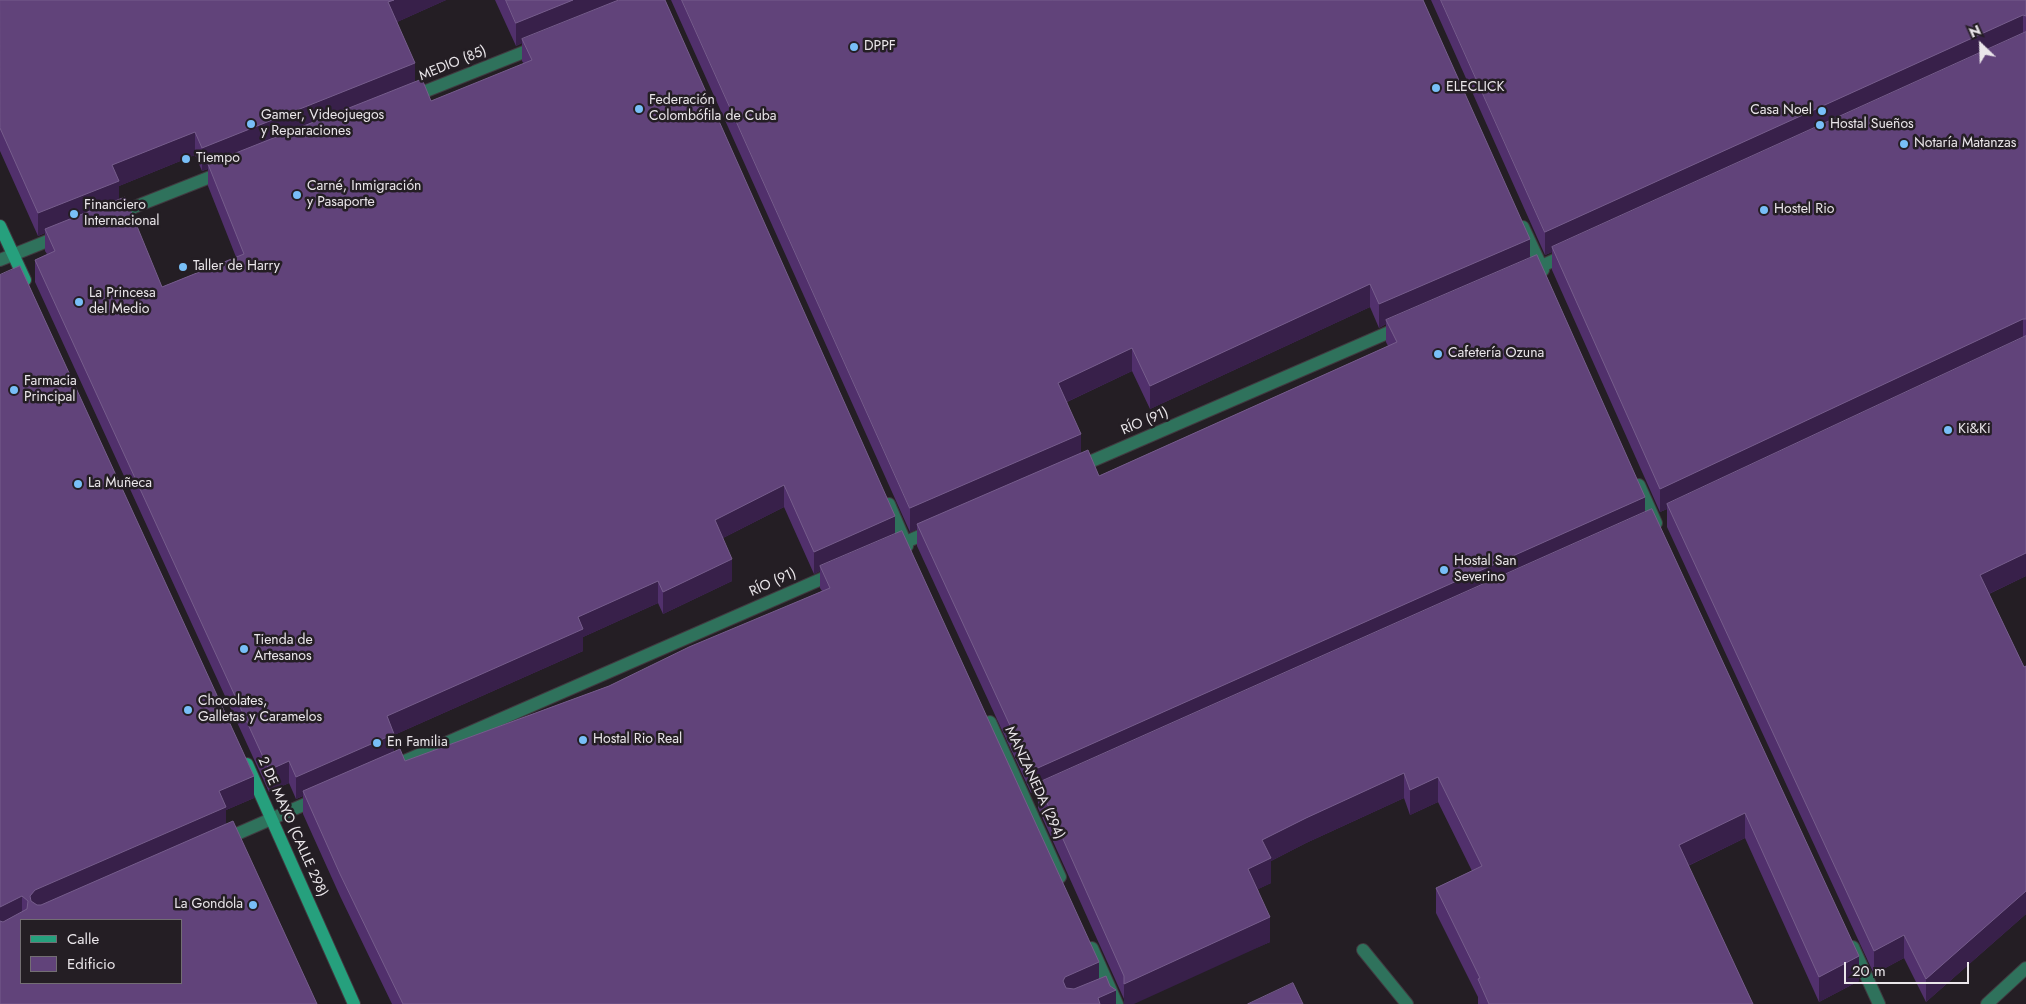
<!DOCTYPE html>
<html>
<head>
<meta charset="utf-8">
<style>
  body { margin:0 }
  #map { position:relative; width:2026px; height:1004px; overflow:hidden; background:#241e24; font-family:Jost,sans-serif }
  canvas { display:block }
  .legend { position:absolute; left:20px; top:919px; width:162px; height:65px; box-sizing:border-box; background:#241e24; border:1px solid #736e73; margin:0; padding:6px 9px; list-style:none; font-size:15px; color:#eae6ea }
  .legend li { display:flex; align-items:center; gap:10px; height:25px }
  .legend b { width:25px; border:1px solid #736e73 }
  .north { position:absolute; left:1956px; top:20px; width:50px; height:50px; -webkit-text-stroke:4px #241e24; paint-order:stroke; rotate:336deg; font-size:14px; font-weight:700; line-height:20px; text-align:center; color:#eae6ea }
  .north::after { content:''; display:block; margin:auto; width:18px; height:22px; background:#eae6ea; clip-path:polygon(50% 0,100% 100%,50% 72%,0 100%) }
  .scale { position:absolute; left:1844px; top:962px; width:125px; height:22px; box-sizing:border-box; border:2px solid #eae6ea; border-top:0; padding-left:6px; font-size:15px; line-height:18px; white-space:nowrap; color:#eae6ea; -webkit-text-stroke:4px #241e24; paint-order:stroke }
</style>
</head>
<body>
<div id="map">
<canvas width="2026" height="1004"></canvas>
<ul class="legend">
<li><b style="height:6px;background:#26a07d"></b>Calle</li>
<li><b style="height:14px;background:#61437a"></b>Edificio</li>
</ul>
<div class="north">N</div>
<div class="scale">20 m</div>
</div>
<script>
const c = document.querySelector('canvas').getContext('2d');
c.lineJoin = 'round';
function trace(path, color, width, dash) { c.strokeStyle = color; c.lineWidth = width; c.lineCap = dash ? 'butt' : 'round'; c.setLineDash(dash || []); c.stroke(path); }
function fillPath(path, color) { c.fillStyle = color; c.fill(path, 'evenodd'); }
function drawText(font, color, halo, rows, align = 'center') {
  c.font = font + ' Jost,sans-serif'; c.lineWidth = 5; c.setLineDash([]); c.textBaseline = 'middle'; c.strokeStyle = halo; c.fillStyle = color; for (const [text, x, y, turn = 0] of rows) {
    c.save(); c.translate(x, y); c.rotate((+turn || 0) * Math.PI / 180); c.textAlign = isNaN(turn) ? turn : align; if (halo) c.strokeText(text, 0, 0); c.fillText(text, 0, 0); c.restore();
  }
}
const minor = new Path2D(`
  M411 97 539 46
  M114 215 223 172
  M1523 227 1543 270
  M0 260 60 236
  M1639 485 1656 523
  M889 504 907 546
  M990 722 1060 877
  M1853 947 1879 1004
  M1092 948 1117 1004
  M1363 950 1407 1004
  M1987 1004 2026 968`);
const tertiary = new Path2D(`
  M1528 272 1566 255
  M1078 467 1401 327
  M892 548 931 531
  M391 767 835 573
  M223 840 317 799`);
const secondary = new Path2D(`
  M0 226 25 280
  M247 764 354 1004`);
trace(minor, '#403a40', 14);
trace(tertiary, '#403a40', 14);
trace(secondary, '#403a40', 14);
trace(minor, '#2f725c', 12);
trace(tertiary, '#2f725c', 12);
trace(secondary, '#26a07d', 12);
fillPath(new Path2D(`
  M0 0H446L397 22 415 82 431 101 524 64 522 61V43L516 46 495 0H665L895 534 1099 979 1116 1004H392L340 896 303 814V796L296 799 289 783 269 792 35 282V260L47 254 45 251V233L38 236 0 151ZM195 155 202 171 208 169V186L236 257 162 287 119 199V186ZM784 507 814 574 820 571V588L822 591 609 686 405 761 394 752V735L583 651V637L658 603 663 614 732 581 723 538Z
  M671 0H1423L1530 257 1859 981 1819 1002 1745 838 1688 866 1753 1004H1478V997L1436 913V888L1472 871 1438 802 1410 815 1404 798 1306 843 1271 861V883L1258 889 1270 942 1124 1004V999L1038 808V790L1031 793 917 546V529L910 532ZM1370 307 1379 328 1386 324V342L1388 346 1099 476 1081 453 1067 402 1132 371 1150 409Z
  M1431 0H2026V576L1989 594 2024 667 2026 666V914L1926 1002 1904 958 1874 974 1667 527V509L1660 512 1552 270V252L1545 255Z
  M0 275 254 798 226 810V824L0 1004Z`), '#51306c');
fillPath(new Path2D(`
  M394 0H446L388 26V2Z
  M573 0H631L522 39V43L516 46V23Z
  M2023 15V39L1552 247V252L1545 255V232Z
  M415 63V86L208 164V169L202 171V148Z
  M195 132V155L119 186V204L45 229V233L38 236V213L112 165Z
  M1530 239V262L1386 320V324L1379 328V304Z
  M1370 284V307L1150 409V386Z
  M2023 319V343L1667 504V509L1660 512V489Z
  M1132 348V371L1058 406V383Z
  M1081 434V457L917 524V529L910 532V508Z
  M784 485V507L715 542V520Z
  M1645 497V519L1038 783V790L1031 793V771Z
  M895 516V538L820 566V571L814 574V552Z
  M2026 553V576L1980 598V575Z
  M732 559V581L663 614V592Z
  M658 581V603L583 637V651L394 735V756L303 791V796L296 799V777L387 716 578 617Z
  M289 761V783L269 792V770Z
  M1404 773V798L1306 843 1271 861V883L1248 894V869L1262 840 1306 818Z
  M254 776V798L226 810V829L30 919V896L35 890 219 791Z
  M1438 777V802L1410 815V790Z
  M1745 813V838L1679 870V845Z
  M2026 891V914L1926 1002V979Z
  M22 896V919L0 929V907Z
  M1270 917V942L1134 1004H1124V984Z
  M1904 935V958L1874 974V951Z
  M1859 956V981L1819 1002V977Z
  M1099 962V984L1065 999 1063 981 1065 977Z
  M1116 990V1004H1098V998Z`), '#38204a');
const building = new Path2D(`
  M0 0H394L388 2 415 63 202 148 195 132 112 165 119 181 38 213 0 128Z
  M506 0H573L516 23Z
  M619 0H665L895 516 814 552 784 485 715 520 732 559 663 592 658 581 578 617 583 629 387 716 394 734 296 777 289 761 269 770 35 260 55 251 45 229 125 197 162 287 244 254 208 164 422 79 431 101 532 60 522 39Z
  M682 0H1423L1530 239 1379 304 1370 284 1150 386 1132 348 1058 383 1081 434 910 508Z
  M1441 0H2026V16L2023 15 1545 232Z
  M2026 32V319H2023L1660 489 1552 247Z
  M1537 255 1645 497 1031 771 917 524 1088 450 1099 476 1397 342 1386 320Z
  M20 266 254 776 219 791 226 807 35 890 30 896 31 901 37 905H41L233 821 317 1004H0V921L3 922 27 909 28 901 22 896 0 907V275ZM21 920H181V983H21Z
  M2026 336V553L1980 575 2024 667 2026 666V891L1926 979 1904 935 1874 951 1667 504Z
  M1652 509 1859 956 1819 977 1745 813 1679 845 1753 1004H1489L1478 979 1480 978 1436 888 1482 866 1438 777 1410 790 1404 773 1306 818 1262 840 1271 858 1248 869 1270 917 1124 984V976L1038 783Z
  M902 531 1099 962 1065 977 1063 981 1066 988 1074 989 1106 976 1110 986 1116 990 1098 998 1100 1004H403L340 874 303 791 400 749 405 761 609 686 689 647 830 588 820 566Z
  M1293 983 1303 1004H1248Z`);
fillPath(building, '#61437a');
trace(building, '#765d8c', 1);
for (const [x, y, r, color] of [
  [854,47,5,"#78bff7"],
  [1436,88,5,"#78bff7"],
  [639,109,5,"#78bff7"],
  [1822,111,5,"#78bff7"],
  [251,124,5,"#78bff7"],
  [1820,125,5,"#78bff7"],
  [1904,144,5,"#78bff7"],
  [186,159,5,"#78bff7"],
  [297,195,5,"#78bff7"],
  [1764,210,5,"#78bff7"],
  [74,214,5,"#78bff7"],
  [183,267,5,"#78bff7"],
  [79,302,5,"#78bff7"],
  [1438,354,5,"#78bff7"],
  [14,390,5,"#78bff7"],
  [1948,430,5,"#78bff7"],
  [78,484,5,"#78bff7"],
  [1444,570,5,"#78bff7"],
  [244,649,5,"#78bff7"],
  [188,710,5,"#78bff7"],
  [583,740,5,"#78bff7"],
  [377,743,5,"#78bff7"],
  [253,905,5,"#78bff7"]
]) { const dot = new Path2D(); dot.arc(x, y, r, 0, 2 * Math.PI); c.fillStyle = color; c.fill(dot); trace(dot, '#241e24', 2); }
drawText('14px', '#eae6ea', '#241e24', [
  ["DPPF",864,47],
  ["ELECLICK",1446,88],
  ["Federación",649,101],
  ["Colombófila de Cuba",649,117],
  ["Casa Noel",1812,111,"right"],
  ["Gamer, Videojuegos",261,116],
  ["y Reparaciones",261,132],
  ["Hostal Sueños",1830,125],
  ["Notaría Matanzas",1914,144],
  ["Tiempo",196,159],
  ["Carné, Inmigración",307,187],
  ["y Pasaporte",307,203],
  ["Financiero",84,206],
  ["Internacional",84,222],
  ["Hostel Rio",1774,210],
  ["Taller de Harry",193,267],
  ["La Princesa",89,294],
  ["del Medio",89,310],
  ["Cafetería Ozuna",1448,354],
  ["Farmacia",24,382],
  ["Principal",24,398],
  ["Ki&Ki",1958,430],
  ["La Muñeca",88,484],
  ["Hostal San",1454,562],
  ["Severino",1454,578],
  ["Tienda de",254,641],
  ["Artesanos",254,657],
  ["Chocolates,",198,702],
  ["Galletas y Caramelos",198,718],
  ["Hostal Rio Real",593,740],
  ["En Familia",387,743],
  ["La Gondola",243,905,"right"]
], 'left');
drawText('14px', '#eae6ea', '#241e24', [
  ["MEDIO (85)",453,64,-22],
  ["RÍO (91)",1145,422,-23],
  ["RÍO (91)",773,583,-24],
  ["MANZANEDA (294)",1034,783,65],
  ["2 DE MAYO (CALLE 298)",292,827,66]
]);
</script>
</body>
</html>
